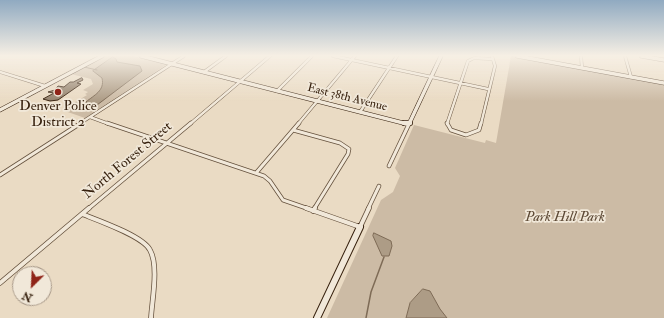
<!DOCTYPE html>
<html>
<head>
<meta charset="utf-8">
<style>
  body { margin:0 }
  #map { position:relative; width:664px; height:318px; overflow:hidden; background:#eadbc4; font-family:"IM FELL Double Pica",serif }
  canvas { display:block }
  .north { position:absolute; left:12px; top:266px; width:40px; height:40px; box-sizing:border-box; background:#f1e8d9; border:1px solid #a79888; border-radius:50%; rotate:204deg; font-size:11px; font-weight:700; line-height:16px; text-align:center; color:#37210e }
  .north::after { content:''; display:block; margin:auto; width:14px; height:18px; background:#8f2418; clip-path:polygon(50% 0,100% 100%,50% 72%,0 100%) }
</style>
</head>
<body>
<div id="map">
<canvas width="664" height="318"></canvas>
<div class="north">N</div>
</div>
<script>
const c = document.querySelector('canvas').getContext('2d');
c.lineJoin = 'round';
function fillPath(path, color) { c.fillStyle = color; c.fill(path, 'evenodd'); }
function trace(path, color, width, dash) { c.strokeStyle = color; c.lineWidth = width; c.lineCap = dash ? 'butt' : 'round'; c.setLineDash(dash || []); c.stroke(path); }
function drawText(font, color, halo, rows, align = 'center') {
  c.font = font + ' "IM FELL Double Pica",serif'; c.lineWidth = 3.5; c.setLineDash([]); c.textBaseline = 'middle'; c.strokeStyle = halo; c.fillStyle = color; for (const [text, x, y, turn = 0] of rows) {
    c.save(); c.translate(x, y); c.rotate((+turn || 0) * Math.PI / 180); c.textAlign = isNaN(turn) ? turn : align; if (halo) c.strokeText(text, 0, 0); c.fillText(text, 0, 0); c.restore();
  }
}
fillPath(new Path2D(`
  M104 56H134L166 65 85 118 62 110 87 95 85 94 88 92 83 90 93 84 91 79 71 74Z
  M511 56 664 84V318H327L381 200 393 192 400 176 395 168 414 125 485 143 486 140 496 143Z`), '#ccbba5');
const water = new Path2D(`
  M113 57 116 59 117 62 140 66 142 71 97 105 88 107 86 102C94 95 105 91 102 78L93 71Z
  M374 233 391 241 392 246 389 256H382L373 236Z
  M423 289 430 291 440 309 447 318H406L410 303Z`);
fillPath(water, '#ad9c86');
trace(water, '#7e6b56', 1);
trace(new Path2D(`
  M84 67 97 70`), '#7e6b56', 1);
trace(new Path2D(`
  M366 318 371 292 384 257`), '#7e6b56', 1.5);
const building = new Path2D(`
  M82 78 83 80 77 83 81 84 58 100 50 101 43 99 54 93 48 92 55 90 58 86 64 87 70 82H73Z`);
fillPath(building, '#94826d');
trace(building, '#37210e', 1);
const streetFar2 = new Path2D(`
  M333 56 488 89
  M581 56 582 68
  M625 56 631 77
  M0 72 45 86
  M204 72 226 56
  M277 91 312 56
  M360 112 397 56
  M90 117 109 124
  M79 124 184 56
  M190 124 270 56
  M298 124 355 56
  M447 124 468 61 474 58 492 59
  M481 124 495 66 492 56`);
const streetFar1 = new Path2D(`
  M107 123 264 176 270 181 283 200 309 209
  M447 123 451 130 466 135 479 130 481 123
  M293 130 340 143 349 149 348 154 314 209
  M389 166 409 124
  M256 173 299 123
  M0 175 81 123
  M88 209 191 123
  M368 209 379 186`);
const street = new Path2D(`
  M306 208 360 227 369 208
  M313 211 315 208
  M82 214C97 220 143 236 150 250 159 266 152 300 151 318
  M0 283 89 208`);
const secondaryFar2 = new Path2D(`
  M141 56 407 124
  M517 56 664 83
  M641 56 664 60
  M0 110 102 56
  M409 124 441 56`);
const secondaryFar1 = new Path2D(`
  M404 123H410`);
const secondary = new Path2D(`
  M317 318 360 227`);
trace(streetFar2, '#64503c', 3.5);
trace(streetFar1, '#64503c', 4.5);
trace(street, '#64503c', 5.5);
trace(secondaryFar2, '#37210e', 4.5);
trace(secondaryFar1, '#37210e', 6);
trace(secondary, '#37210e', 8);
trace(streetFar2, '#f1e8d9', 2.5);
trace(streetFar1, '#f1e8d9', 3);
trace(street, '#f1e8d9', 4);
trace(secondaryFar2, '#f1e8d9', 3.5);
trace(secondaryFar1, '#f1e8d9', 4.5);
trace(secondary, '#f1e8d9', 6);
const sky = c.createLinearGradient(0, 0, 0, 101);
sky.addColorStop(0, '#90aac1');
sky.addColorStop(0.55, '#f6efe4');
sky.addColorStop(1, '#f6efe400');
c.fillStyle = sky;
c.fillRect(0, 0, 664, 101);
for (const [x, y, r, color] of [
  [58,92,4,"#8f2418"]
]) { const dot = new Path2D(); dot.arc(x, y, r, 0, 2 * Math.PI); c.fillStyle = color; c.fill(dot); trace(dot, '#f1e8d9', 1.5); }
drawText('12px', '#37210e', '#f1e8d9', [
  ["East 38th Avenue",347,98,14]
]);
drawText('14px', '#37210e', '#f1e8d9', [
  ["Denver Police",58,107],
  ["District 2",58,123]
]);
drawText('14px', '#37210e', '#f1e8d9', [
  ["North Forest Street",128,161,-40]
]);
drawText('italic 14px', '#5c4834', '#f1e8d9', [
  ["Park Hill Park",565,218]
]);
</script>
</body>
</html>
